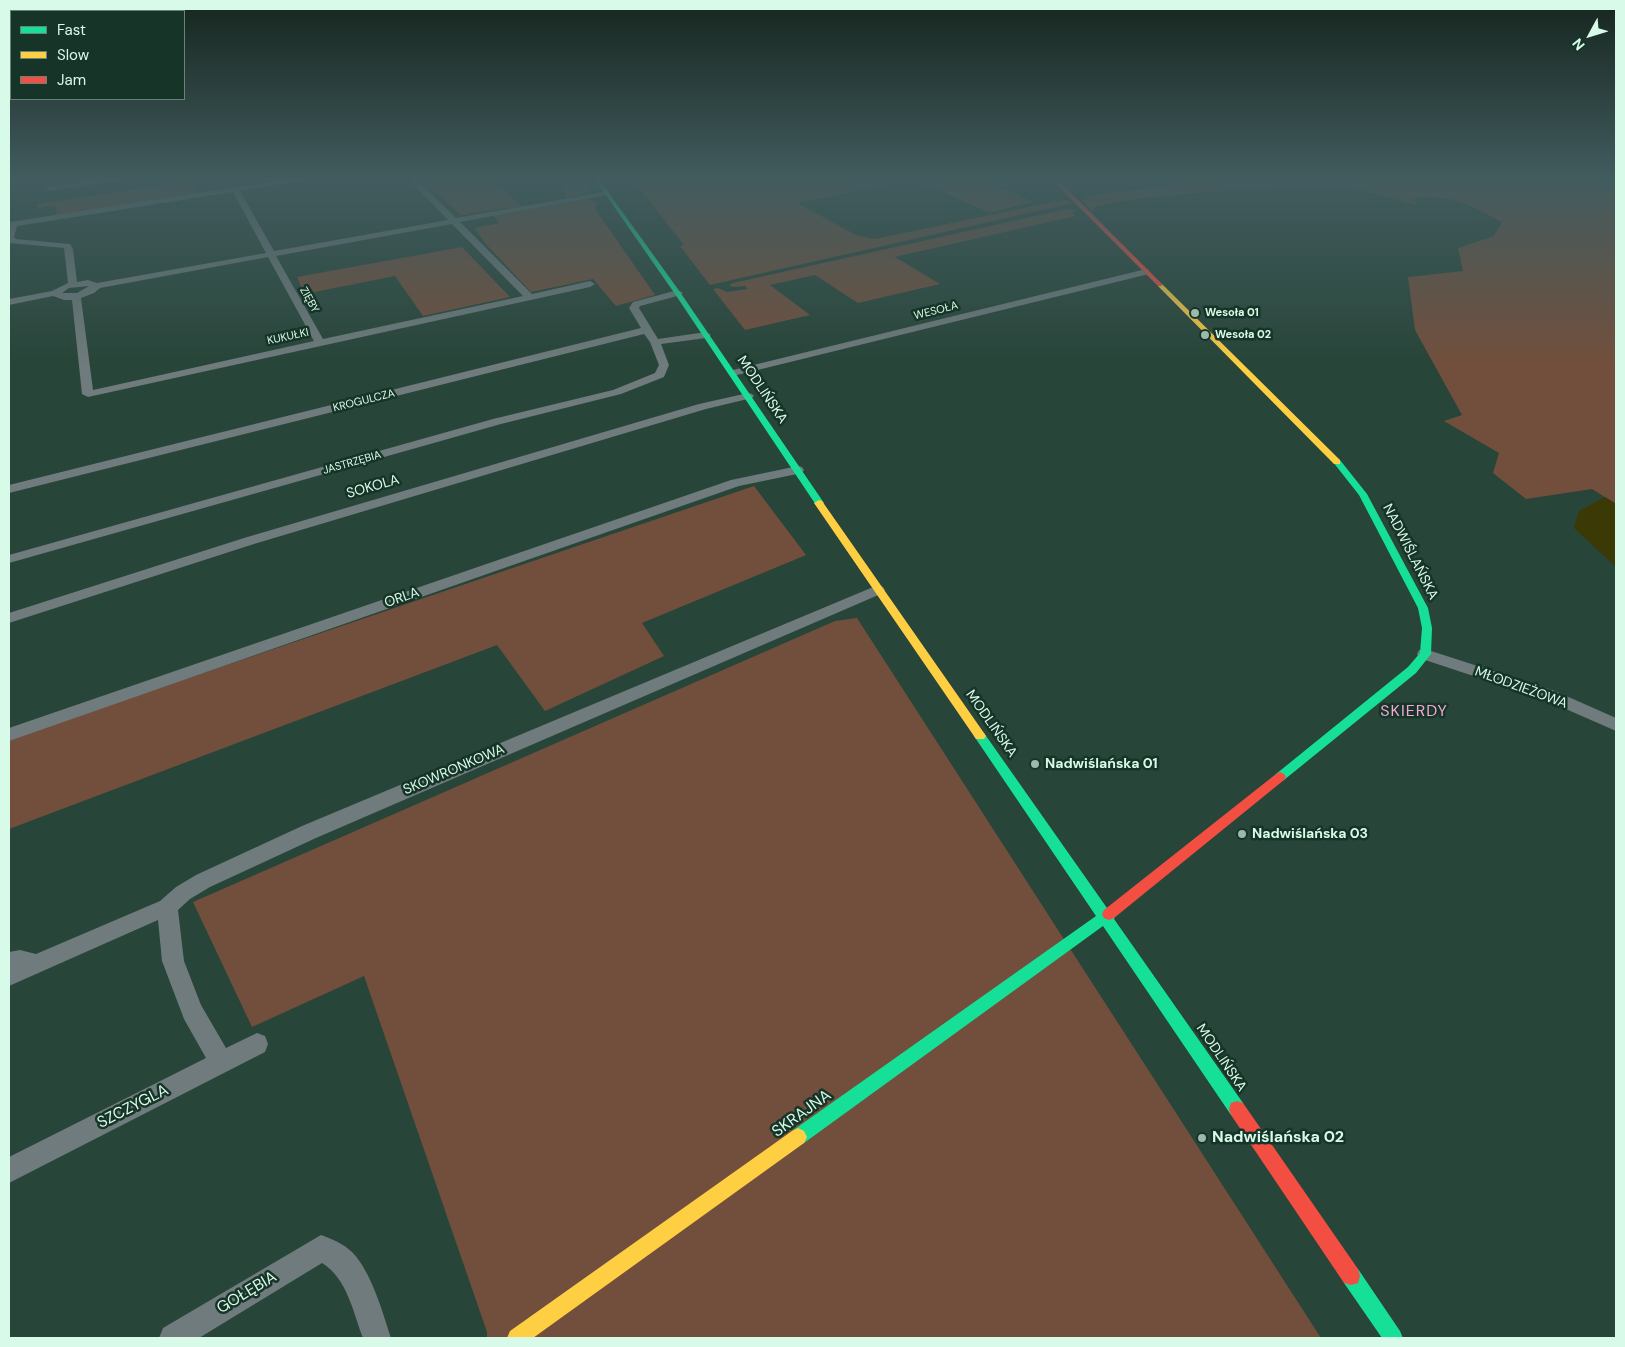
<!DOCTYPE html>
<html>
<head>
<meta charset="utf-8">
<style>
  body { margin:0 }
  #map { position:relative; width:1625px; height:1347px; overflow:hidden; background:#284539; font-family:"DM Sans",sans-serif }
  canvas { display:block }
  .frame { position:absolute; inset:0; border:10px solid #d8fbe9; pointer-events:none }
  .legend { position:absolute; left:10px; top:10px; width:175px; height:90px; box-sizing:border-box; background:#163427; border:1px solid #648475; margin:0; padding:6px 9px; list-style:none; font-size:15px; color:#d8fbe9 }
  .legend li { display:flex; align-items:center; gap:10px; height:25px }
  .legend b { width:25px; border:1px solid #648475 }
  .north { position:absolute; left:1565px; top:10px; width:50px; height:50px; -webkit-text-stroke:4px #163427; paint-order:stroke; rotate:231deg; font-size:14px; font-weight:700; line-height:20px; text-align:center; color:#d8fbe9 }
  .north::after { content:''; display:block; margin:auto; width:18px; height:22px; background:#d8fbe9; clip-path:polygon(50% 0,100% 100%,50% 72%,0 100%) }
</style>
</head>
<body>
<div id="map">
<canvas width="1625" height="1347"></canvas>
<div class="frame"></div>
<ul class="legend">
<li><b style="height:6px;background:#16e098"></b>Fast</li>
<li><b style="height:6px;background:#ffcf43"></b>Slow</li>
<li><b style="height:6px;background:#f24e42"></b>Jam</li>
</ul>
<div class="north">N</div>
</div>
<script>
const c = document.querySelector('canvas').getContext('2d');
c.lineJoin = 'round';
function fillPath(path, color) { c.fillStyle = color; c.fill(path, 'evenodd'); }
function trace(path, color, width, dash) { c.strokeStyle = color; c.lineWidth = width; c.lineCap = dash ? 'butt' : 'round'; c.setLineDash(dash || []); c.stroke(path); }
function drawText(font, color, halo, rows, align = 'center') {
  c.font = font + ' "DM Sans",sans-serif'; c.lineWidth = 5; c.setLineDash([]); c.textBaseline = 'middle'; c.strokeStyle = halo; c.fillStyle = color; for (const [text, x, y, turn = 0] of rows) {
    c.save(); c.translate(x, y); c.rotate((+turn || 0) * Math.PI / 180); c.textAlign = isNaN(turn) ? turn : align; if (halo) c.strokeText(text, 0, 0); c.fillText(text, 0, 0); c.restore();
  }
}
fillPath(new Path2D(`
  M420 178H489L522 206 461 215Z
  M557 178H581L590 192 564 198 567 195Z
  M631 178H1034L998 186 1033 202 989 213 915 179 797 203 856 235 875 239 1057 201 1067 200 1073 203 710 285 680 246 684 245Z
  M1227 178H1616V504L1592 489 1526 499 1493 473 1499 453 1444 421 1462 415 1415 330 1408 277 1463 271 1458 248 1494 236 1502 222C1470 205 1452 194 1414 198L1416 205 1358 189 1320 185 1246 191 1244 189C1193 193 1143 196 1094 207L1093 212 1101 221 1081 200 1089 198 1086 196 1162 186 1230 180Z
  M190 181 196 193H206L56 215 55 206 37 208V204Z
  M587 199 597 203 595 209 655 295 616 306 593 279 531 292 484 242 475 228 500 223 493 216Z
  M1067 209 1078 210 1072 212 1075 216 895 257 940 284 858 303 815 275 770 285 810 315 745 330 713 289 718 288 727 292 748 289 745 286 733 287 729 285 733 283Z
  M462 247 510 297 423 316 395 276 304 294 297 277Z
  M754 486 806 555 642 623 664 656 545 711 497 645 9 829V739Z
  M857 618 1321 1338H487V1332L364 976 252 1027 193 902 835 621Z`), '#724f3c');
fillPath(new Path2D(`
  M1605 497 1616 504V567L1574 528 1579 511Z`), '#3b3905');
fillPath(new Path2D(`
  M109 178H126L122 180 48 191 44 189 48 187Z
  M295 178H312L308 180 240 191 274 251 448 220 407 178H415L456 218 610 191 611 193 607 195 460 222 532 294 590 281 595 284 590 287 88 397 82 394 72 300H64L53 296 9 305V299L52 291 68 283 64 248 10 243V222ZM233 192 266 253 97 283 88 280 77 282 73 249 70 244 16 239 14 237 17 226ZM452 224 523 296 323 339 276 256ZM268 257 314 341 93 390 81 298 94 293 100 288ZM89 286 77 293H62L69 288Z
  M1146 269 1149 270V274L733 376 728 373 733 370Z
  M678 290 683 293 681 295 640 306 639 308 658 339 706 332 711 335 706 338 661 344 669 365 664 377 621 394 501 424 9 563V555L493 419 613 390 655 373 659 365 650 342 644 334 9 493V485L641 328 629 308 633 302Z
  M748 393 752 394 754 396 752 398 706 409 254 544 9 623V613L244 538 699 404Z
  M798 466 802 467 804 470 802 473 739 486 9 741V728L731 480Z
  M878 585 883 587 885 590 883 593 316 838 210 887 190 899 178 910 184 961 201 1005 226 1048 257 1033 265 1036 268 1044 265 1052 9 1183V1157L206 1058 184 1019 162 961 158 920 9 986V952L20 950 36 954 160 901 176 887 196 875 302 826Z
  M1425 649 1555 691 1616 718V731L1543 699 1419 658 1417 654 1419 650Z
  M321 1235C332 1239 344 1244 352 1252 371 1271 383 1313 391 1338H363C353 1312 347 1278 322 1263L199 1338H159L163 1328Z`), '#6f7b7c');
fillPath(new Path2D(`
  M594 178H598L680 292 824 503 822 505H816L675 294Z
  M1337 459 1340 460 1367 494 1428 608 1432 628 1431 654 1416 673 1284 780 1280 782 1276 780 1274 777 1276 774 1408 667 1420 653 1422 628 1418 608 1359 495 1333 462Z
  M980 732 984 733 1107 908 1114 910 1116 914 1114 919 1243 1103 1245 1109 1243 1115 1237 1117 1231 1115 1103 926 804 1143 798 1146 792 1143 789 1137 792 1131 1096 916 976 739 974 736 976 733Z
  M1351 1267 1358 1269 1400 1331 1403 1338H1382L1344 1283 1342 1276 1344 1269Z`), '#16e098');
fillPath(new Path2D(`
  M1158 284H1162L1340 460V464H1334L1158 286Z
  M819 500 822 501 984 733 986 736 984 739H976L814 503Z
  M798 1128 804 1131 807 1137 804 1143 533 1338H507L510 1331 792 1131Z`), '#ffcf43');
fillPath(new Path2D(`
  M1050 178H1056L1162 284V286H1158Z
  M1280 772 1284 774 1286 777 1284 780 1114 918 1109 920 1104 918 1102 914 1104 910 1276 774Z
  M1237 1101 1243 1103 1358 1269 1360 1276 1358 1283 1351 1285 1344 1283 1231 1115 1229 1109 1231 1103Z`), '#f24e42');
const sky = c.createLinearGradient(0, 0, 0, 366);
sky.addColorStop(0, '#16261f');
sky.addColorStop(0.49, '#425c5f');
sky.addColorStop(1, '#425c5f00');
c.fillStyle = sky;
c.fillRect(0, 0, 1625, 366);
for (const [x, y, r, color] of [
  [1195,313,5,"#9abbab"],
  [1205,335,5,"#9abbab"],
  [1035,764,5,"#9abbab"],
  [1242,834,5,"#9abbab"],
  [1202,1138,5,"#9abbab"]
]) { const dot = new Path2D(); dot.arc(x, y, r, 0, 2 * Math.PI); c.fillStyle = color; c.fill(dot); trace(dot, '#163427', 2); }
drawText('11px', '#d8fbe9', '#163427', [
  ["ZIĘBY",309,300,61],
  ["WESOŁA",936,311,-14],
  ["KUKUŁKI",288,337,-12],
  ["KROGULCZA",364,401,-14],
  ["JASTRZĘBIA",352,463,-16]
]);
drawText('bold 11px', '#d8fbe9', '#163427', [
  ["Wesoła 01",1205,313],
  ["Wesoła 02",1215,335]
], 'left');
drawText('14px', '#d8fbe9', '#163427', [
  ["MODLIŃSKA",762,390,56],
  ["SOKOLA",373,487,-16],
  ["NADWIŚLAŃSKA",1410,552,63],
  ["ORLA",402,598,-19],
  ["MŁODZIEŻOWA",1521,688,20],
  ["MODLIŃSKA",991,724,55],
  ["SKOWRONKOWA",454,770,-23],
  ["MODLIŃSKA",1221,1058,56]
]);
drawText('bold 14px', '#d8fbe9', '#163427', [
  ["Nadwiślańska 01",1045,764],
  ["Nadwiślańska 03",1252,834]
], 'left');
c.letterSpacing = '1px';
drawText('16px', '#f1a8d3', '#163427', [
  ["SKIERDY",1414,712]
]);
c.letterSpacing = '0px';
drawText('16px', '#d8fbe9', '#163427', [
  ["SZCZYGLA",133,1107,-27],
  ["SKRAJNA",802,1114,-36],
  ["GOŁĘBIA",247,1293,-31]
]);
drawText('bold 16px', '#d8fbe9', '#163427', [
  ["Nadwiślańska 02",1212,1138]
], 'left');
</script>
</body>
</html>
